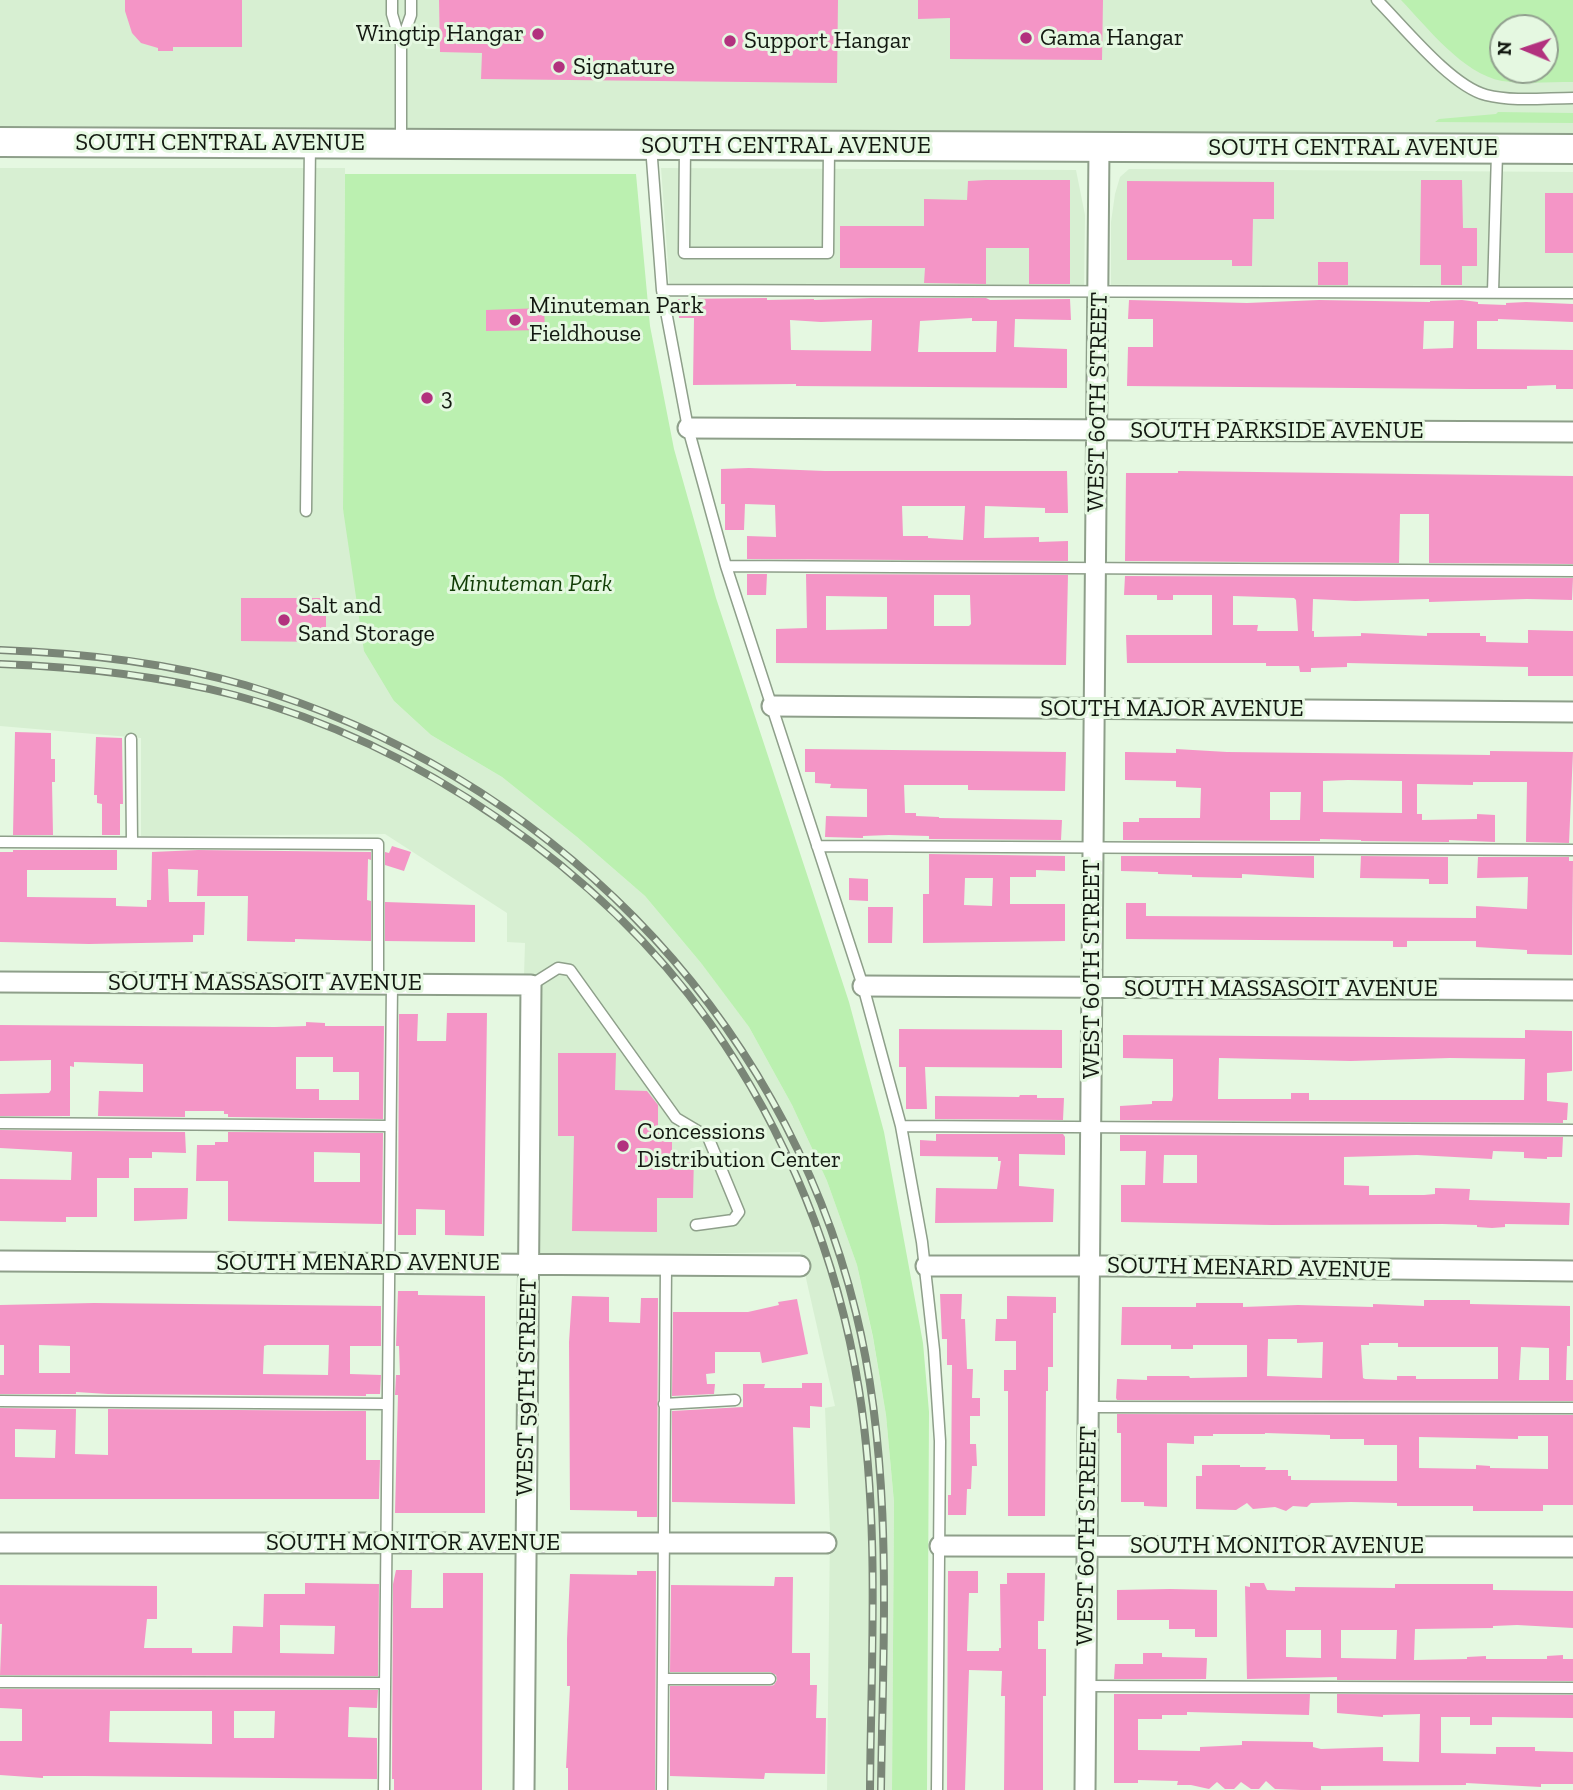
<!DOCTYPE html>
<html>
<head>
<meta charset="utf-8">
<style>
  body { margin:0 }
  #map { position:relative; width:1573px; height:1790px; overflow:hidden; background:#e5f8e1; font-family:"Zilla Slab",serif }
  canvas { display:block }
  .north { position:absolute; left:1489px; top:14px; width:70px; height:70px; box-sizing:border-box; background:#e5f8e1; border:2px solid #919f8e; border-radius:50%; rotate:272deg; font-size:19px; font-weight:700; line-height:28px; text-align:center; color:#131911 }
  .north::after { content:''; display:block; margin:auto; width:24px; height:32px; background:#b2327e; clip-path:polygon(50% 0,100% 100%,50% 72%,0 100%) }
</style>
</head>
<body>
<div id="map">
<canvas width="1573" height="1790"></canvas>
<div class="north">N</div>
</div>
<script>
const c = document.querySelector('canvas').getContext('2d');
c.lineJoin = 'round';
function fillPath(path, color) { c.fillStyle = color; c.fill(path, 'evenodd'); }
function trace(path, color, width, dash) { c.strokeStyle = color; c.lineWidth = width; c.lineCap = dash ? 'butt' : 'round'; c.setLineDash(dash || []); c.stroke(path); }
function drawText(font, color, halo, rows, align = 'center') {
  c.font = font + ' "Zilla Slab",serif'; c.lineWidth = 6; c.setLineDash([]); c.textBaseline = 'middle'; c.strokeStyle = halo; c.fillStyle = color; for (const [text, x, y, turn = 0] of rows) {
    c.save(); c.translate(x, y); c.rotate((+turn || 0) * Math.PI / 180); c.textAlign = isNaN(turn) ? turn : align; if (halo) c.strokeText(text, 0, 0); c.fillText(text, 0, 0); c.restore();
  }
}
fillPath(new Path2D(`
  M0 0H1573V133H1123L0 126ZM1503 28H1545V70H1503Z
  M0 168H345L343 509 394 701 431 735 502 777 577 837 645 896 701 963 749 1027 792 1105 827 1181 857 1265 873 1338 886 1415 894 1502 892 1790H827L830 1531 825 1408 835 1406 800 1252 539 1256 540 978 524 976 525 943 507 942V913L385 834 141 836V738L0 726Z
  M661 168 1076 170 1085 215 1084 291H670Z
  M1129 169 1573 172V293L1111 291V222L1115 194 1120 177Z`), '#d7efd2');
fillPath(new Path2D(`
  M1401 0H1573V82C1550 82 1525 84 1502 81 1463 74 1427 27 1401 0ZM1503 28H1545V70H1503Z
  M1498 112 1573 113V123L1435 122 1439 119 1496 114Z
  M345 174H636L650 326 674 449 716 598 849 1002 884 1132 923 1343 929 1412 927 1790H892L894 1502 886 1415 873 1337 857 1265 827 1181 792 1105 749 1027 701 963 645 896 577 837 502 777 431 735 394 701 364 651 343 509Z`), '#bbf0b0');
fillPath(new Path2D(`
  M125 0H242V47H173V51H158V48L141 43 132 33 125 11Z
  M439 0H838L837 83 481 79 482 53 440 52Z
  M918 0H1103L1102 60 950 59V18L918 19Z
  M986 180H1070V284H1029V248H986V284L924 283 925 268H840V226H924V199L967 200 968 181Z
  M1421 180H1462L1463 228H1477V266H1462V285H1441V265H1420Z
  M1127 181 1274 182V219H1253L1252 266H1232V260H1127Z
  M1545 193H1573V253H1545Z
  M1318 262H1348V285H1318Z
  M767 298V300L814 299V300L871 298H986L990 300 1070 299 1071 320 1015 319 1014 347 1067 349V388L796 386V384L693 385 694 318H679L678 299ZM972 318V321H997L996 352H918L920 321ZM790 320 821 322 872 320 871 351 791 350Z
  M1129 300 1247 303 1319 300 1430 302V301L1462 300 1478 302V304L1506 305V303L1526 302 1573 304V322L1498 319V321H1477V349L1573 350V389H1556V385L1527 386V389H1470L1127 386 1128 347H1153V319H1128ZM1424 321H1454L1453 348 1423 349Z
  M544 308 545 330 486 331V310Z
  M749 468 825 471H1067L1068 513H1045V508L985 506 984 538 1039 537V542L1068 541V561L747 559V536L776 537 775 505 745 504 744 530H725V504H721V469ZM902 506H965L963 540 928 538V536H903Z
  M1178 471 1573 476V564L1429 563V514H1400L1399 563 1125 561 1126 473H1178Z
  M747 574H767L766 595H747Z
  M806 574 1068 575 1066 665 776 663V629L807 628ZM934 595H970L971 624 969 626H934ZM826 596 887 597V629L826 630Z
  M1125 576 1573 578 1572 600 1527 599 1429 602V599L1355 601 1313 599 1312 631H1314V637L1361 636V633L1427 636V633H1480V636H1486V642L1528 643V630L1573 631V676H1528V667L1347 663V667L1311 668V672H1300L1299 666H1266V663H1127L1126 635H1212V595H1173V600H1157V595H1124ZM1233 596 1294 598 1296 600 1298 631H1257L1258 625H1233Z
  M241 598H326V642L241 641Z
  M15 732 51 733V759H55V782H52L53 835H13Z
  M96 737 122 738 123 804H120V835H102V804L97 803V795H94Z
  M805 749 1066 752 1065 791 968 790V785H904L905 813H916V816L939 817V818L1062 820 1061 840 929 839V836L889 835 863 836V838L825 837 826 816 867 817V789L830 788 831 784 815 783V772H805Z
  M1176 749 1227 752 1490 755V751L1573 752 1569 843 1526 842 1527 782H1473V785L1417 784V814H1422V820L1477 819V814L1495 815V842L1449 840V842L1361 841V840L1320 839V841L1123 840V822H1139V818H1200L1201 788 1176 787V781L1125 780V752L1176 753ZM1348 780 1402 781V813L1323 812V781ZM1270 792H1301L1300 820H1270Z
  M392 846 411 852 404 871 385 865V852L389 853Z
  M13 850H117V870H27V897L116 898V906L147 907V900H151L152 852 198 850 371 852V860L368 859 367 900 371 901V941L295 939V942L247 941 248 896H197L198 870 168 869 169 902H205L204 935H193V942L89 944 0 942V852H13Z
  M929 854 1065 856V871L1036 870V877H1010V904H1065V941L923 943V894H929ZM965 878H993L992 906 964 905Z
  M1121 856H1314V878L1242 874V878H1239L1192 877V875L1158 874V872L1121 871Z
  M1361 856 1448 857V884H1429V879L1360 878Z
  M1478 857H1569V861H1573L1572 955 1527 954V950L1476 947V941H1407V947H1393V941L1126 939V903H1146V916L1476 918V906L1527 909 1528 877 1477 878Z
  M849 878 868 879V901L849 900Z
  M385 902 475 905V942L385 941Z
  M868 907H893L892 943H868Z
  M447 1013H487L484 1236 445 1235V1210L416 1209V1235H398L399 1014H418L417 1041H446Z
  M306 1022 325 1023V1026H384L383 1119 228 1117V1114H224V1111H185V1117L98 1116 99 1091 143 1092V1064L74 1062V1067L70 1066V1116H0V1094L49 1093 51 1090V1060L0 1061V1025L275 1027 306 1026ZM296 1057H333V1072H359V1100H319V1089H296Z
  M899 1029 1062 1030V1068L925 1067 927 1109H906V1067H899Z
  M1525 1030 1572 1031V1071L1547 1073V1101L1568 1103 1567 1120H1563V1123L1120 1120V1106L1152 1104V1101H1172L1173 1096V1059L1123 1058V1035L1525 1038ZM1219 1058 1351 1061 1450 1058 1525 1059 1524 1100H1309V1093H1291V1099H1218Z
  M558 1053H616L615 1090 647 1091 658 1105V1129H672V1157H694L693 1198H657V1232L572 1231 574 1136H558Z
  M1020 1095H1037V1098H1064L1063 1120 935 1119V1096L1019 1097Z
  M0 1130 185 1132 186 1153 152 1152V1158H129V1178H97V1217H66V1222L0 1221V1179L71 1180 72 1152 0 1148Z
  M228 1132 383 1133 382 1224 228 1221V1181H196L197 1145H215V1142H228ZM314 1152 360 1153V1182H314Z
  M936 1134H1063L1065 1137V1155L1019 1154V1186L1054 1189 1053 1222 935 1223 936 1188 997 1189 1001 1161H998V1157L920 1156V1140L936 1141Z
  M1120 1135 1563 1137 1562 1157H1547V1159L1524 1158V1152L1493 1151 1492 1159 1417 1155 1344 1157V1185L1369 1186V1195H1424L1435 1194V1188L1470 1189 1469 1200 1570 1203 1569 1225 1505 1224V1227L1492 1228 1477 1227V1225L1442 1224 1272 1225 1121 1222V1185H1145L1146 1151H1120ZM1164 1155H1197V1183H1163Z
  M134 1188H188L187 1219 134 1221Z
  M398 1291H418V1295L485 1296V1513H395L398 1395H395L396 1375H400L399 1346H396Z
  M940 1294H962L961 1319H965L967 1369H973L972 1398H980V1416H970V1444H976L977 1466H972L971 1489H967L966 1515H948V1495H951L952 1365H947V1339H942Z
  M572 1296 609 1297V1322L640 1323 641 1298H658L657 1517H637V1511L570 1510 569 1342Z
  M1007 1296 1056 1297V1313H1053V1367H1048V1391H1046L1045 1516H1008V1391H1004V1370H1016V1341H995L996 1319H1007Z
  M797 1299 808 1354 762 1363 760 1352H715V1373L706 1374 707 1384H715L714 1394 672 1396 673 1312H748L779 1305 778 1302Z
  M1424 1300H1470V1304L1570 1306V1346H1567L1566 1380H1573V1401L1117 1400 1116 1398 1117 1379 1147 1380V1376H1189L1190 1378 1247 1377V1345H1193V1349H1171V1345H1121L1122 1307H1196V1303H1243V1307L1298 1305 1373 1307V1304L1424 1306ZM1268 1339H1297V1343L1323 1342 1322 1378 1267 1376ZM1369 1343H1398V1347H1498V1379H1416V1376H1397V1380L1365 1379 1363 1378 1361 1345H1369ZM1521 1347 1549 1348V1380H1519Z
  M94 1303 381 1306V1346H350V1374L381 1375 380 1394H366V1396L108 1394 76 1392V1394H0V1375H4V1345H0V1305ZM39 1345 70 1346V1373H39ZM267 1345H329L328 1375 263 1374 264 1346Z
  M802 1383H822V1407L810 1406V1428L793 1427 795 1504 672 1502V1411L743 1407V1384H765L764 1388H802Z
  M0 1408 76 1409 75 1454 108 1455V1409L366 1411V1460H380L379 1499H0ZM15 1429 56 1430 55 1458 15 1457Z
  M1117 1414 1573 1415V1505H1543V1511H1473V1506H1397V1503L1351 1502 1311 1503 1307 1507 1293 1506 1286 1511 1275 1507 1253 1509 1247 1503 1236 1510 1196 1509V1476H1202V1465H1240V1467H1266L1265 1470H1288V1476H1291V1480L1397 1481V1445H1364V1439H1330V1435L1265 1433V1434H1213V1436H1194V1444L1167 1443V1507L1144 1506V1502H1121V1433H1117ZM1518 1436H1548V1469L1490 1468V1466L1476 1465V1469L1419 1468V1437L1518 1439Z
  M396 1570H412L411 1608H443V1573H483L482 1790H394V1779H392L393 1584Z
  M637 1571H656L655 1790H568V1768H566L570 1686H567V1639L570 1574 637 1575Z
  M948 1571H978V1593H969L967 1651H999V1648H1001L1000 1584H1007V1573H1045L1044 1621H1038V1649H1046V1696H1043V1790H1004L1005 1696H1001L1002 1671 969 1670 965 1790H947Z
  M775 1577H793L792 1653H810V1685H817L816 1718H826L825 1774 765 1773 764 1779 670 1776V1686H770L774 1685 777 1680 776 1675 770 1672H670L671 1585 774 1586Z
  M305 1583 379 1584 378 1676 0 1675 2 1624H0V1585L157 1586V1619H147L144 1648H192V1653H232L233 1626 263 1627 264 1594H305ZM280 1625 335 1626 334 1654 280 1653Z
  M1250 1583H1264L1267 1590 1295 1591V1587L1395 1588V1584H1493V1590L1573 1591V1628L1517 1625 1493 1626V1628L1415 1629 1414 1660 1467 1659V1657L1486 1656V1659H1547V1656L1563 1655V1659H1573V1681L1337 1680V1677L1247 1679 1245 1586 1250 1587ZM1286 1630H1321V1658L1286 1657ZM1341 1630H1397L1396 1659 1341 1658Z
  M1170 1589 1217 1590V1637H1195V1629H1169V1620H1117V1590Z
  M1143 1653H1162V1657L1207 1658 1206 1679H1114L1115 1664H1143Z
  M0 1689 378 1690 377 1708 349 1707 348 1737 377 1738V1779L85 1776H43V1778L0 1775V1741H22V1709L0 1708ZM110 1711H212V1744L109 1742ZM234 1711H275L274 1738H234Z
  M1114 1694H1310L1309 1715 1187 1712V1715H1162V1719H1138V1750L1200 1751V1747L1242 1745V1741L1313 1742V1747L1321 1749 1383 1747V1761L1419 1762 1420 1714 1383 1715V1717L1337 1713V1694L1573 1695V1718L1492 1717V1725H1470V1717H1441V1753L1496 1754V1747H1535V1751L1573 1752V1784H1541V1787L1466 1783V1785L1321 1786V1790H1301L1275 1789 1266 1781 1259 1789H1251L1241 1782 1234 1789H1225L1217 1782 1209 1789 1191 1785H1177L1178 1781 1138 1780V1783H1114Z`), '#f495c6');
const service = new Path2D(`
  M392 0V14L401 44V142
  M1377 0C1404 27 1451 86 1486 95 1513 102 1546 98 1573 98
  M401 43 411 15V0
  M651 146 662 290 688 428 726 566 863 986 901 1126 922 1242 934 1350 940 1441 937 1790
  M685 146 684 253H828L829 149
  M662 290 1573 293
  M1493 292 1497 153
  M306 511 310 144
  M726 566 1573 571
  M131 739 132 842
  M0 842 378 844V984
  M817 846 1573 850
  M531 985 558 968 570 970 676 1118 708 1137 739 1212 733 1220 696 1225
  M0 1123 390 1126
  M901 1126 1573 1130
  M0 1401 387 1404
  M664 1404 735 1400
  M1089 1407 1573 1408
  M663 1679H770
  M0 1682 384 1683
  M1086 1686 1573 1688
  M384 1790 392 984
  M662 1790 666 1267`);
const minor = new Path2D(`
  M688 428 1573 432
  M772 706 1573 712
  M0 982 531 985 524 1790
  M863 986 1573 990
  M0 1261 800 1266
  M926 1266H1114L1573 1271
  M0 1543H826
  M940 1546 1573 1547
  M1085 1790 1099 147`);
const secondary = new Path2D(`
  M0 142 1573 149`);
trace(service, '#8e9f8a', 13);
trace(minor, '#8e9f8a', 23);
trace(secondary, '#8e9f8a', 32);
trace(service, '#fff', 10);
trace(minor, '#fff', 19);
trace(secondary, '#fff', 28);
const rail = new Path2D(`
  M0 650C82 653 165 662 245 685 543 772 782 1009 856 1313 894 1468 883 1631 881 1790
  M0 664C80 667 157 675 234 695 417 743 600 869 710 1023 787 1132 838 1258 859 1390 880 1522 871 1658 870 1790`);
trace(rail, '#7a8677', 8);
trace(rail, '#e5f8e1', 5, [16]);
for (const [x, y, r, color] of [
  [538,34,7,"#b2327e"],
  [1026,38,7,"#b2327e"],
  [730,41,7,"#b2327e"],
  [559,67,7,"#b2327e"],
  [515,320,7,"#b2327e"],
  [427,398,7,"#b2327e"],
  [284,620,7,"#b2327e"],
  [623,1146,7,"#b2327e"]
]) { const dot = new Path2D(); dot.arc(x, y, r, 0, 2 * Math.PI); c.fillStyle = color; c.fill(dot); trace(dot, '#e5f8e1', 2.5); }
drawText('24px', '#131911', '#e5f8e1', [
  ["Wingtip Hangar",524,34,"right"],
  ["Gama Hangar",1040,38],
  ["Support Hangar",744,41],
  ["Signature",573,67],
  ["Minuteman Park",529,306],
  ["Fieldhouse",529,334],
  ["3",441,398],
  ["Salt and",298,606],
  ["Sand Storage",298,634],
  ["Concessions",637,1132],
  ["Distribution Center",637,1160]
], 'left');
drawText('24px', '#131911', '#e5f8e1', [
  ["SOUTH CENTRAL AVENUE",220,143],
  ["SOUTH CENTRAL AVENUE",786,146],
  ["SOUTH CENTRAL AVENUE",1353,148],
  ["WEST 60TH STREET",1098,402,-89],
  ["SOUTH PARKSIDE AVENUE",1277,431],
  ["SOUTH MAJOR AVENUE",1172,709],
  ["WEST 60TH STREET",1092,969,-90],
  ["SOUTH MASSASOIT AVENUE",265,983],
  ["SOUTH MASSASOIT AVENUE",1281,989],
  ["SOUTH MENARD AVENUE",358,1263],
  ["SOUTH MENARD AVENUE",1249,1268,1],
  ["WEST 59TH STREET",527,1387,-89],
  ["WEST 60TH STREET",1087,1536,-89],
  ["SOUTH MONITOR AVENUE",413,1543],
  ["SOUTH MONITOR AVENUE",1277,1546]
]);
drawText('italic 24px', '#113d06', '#e5f8e1', [
  ["Minuteman Park",531,584]
]);
</script>
</body>
</html>
